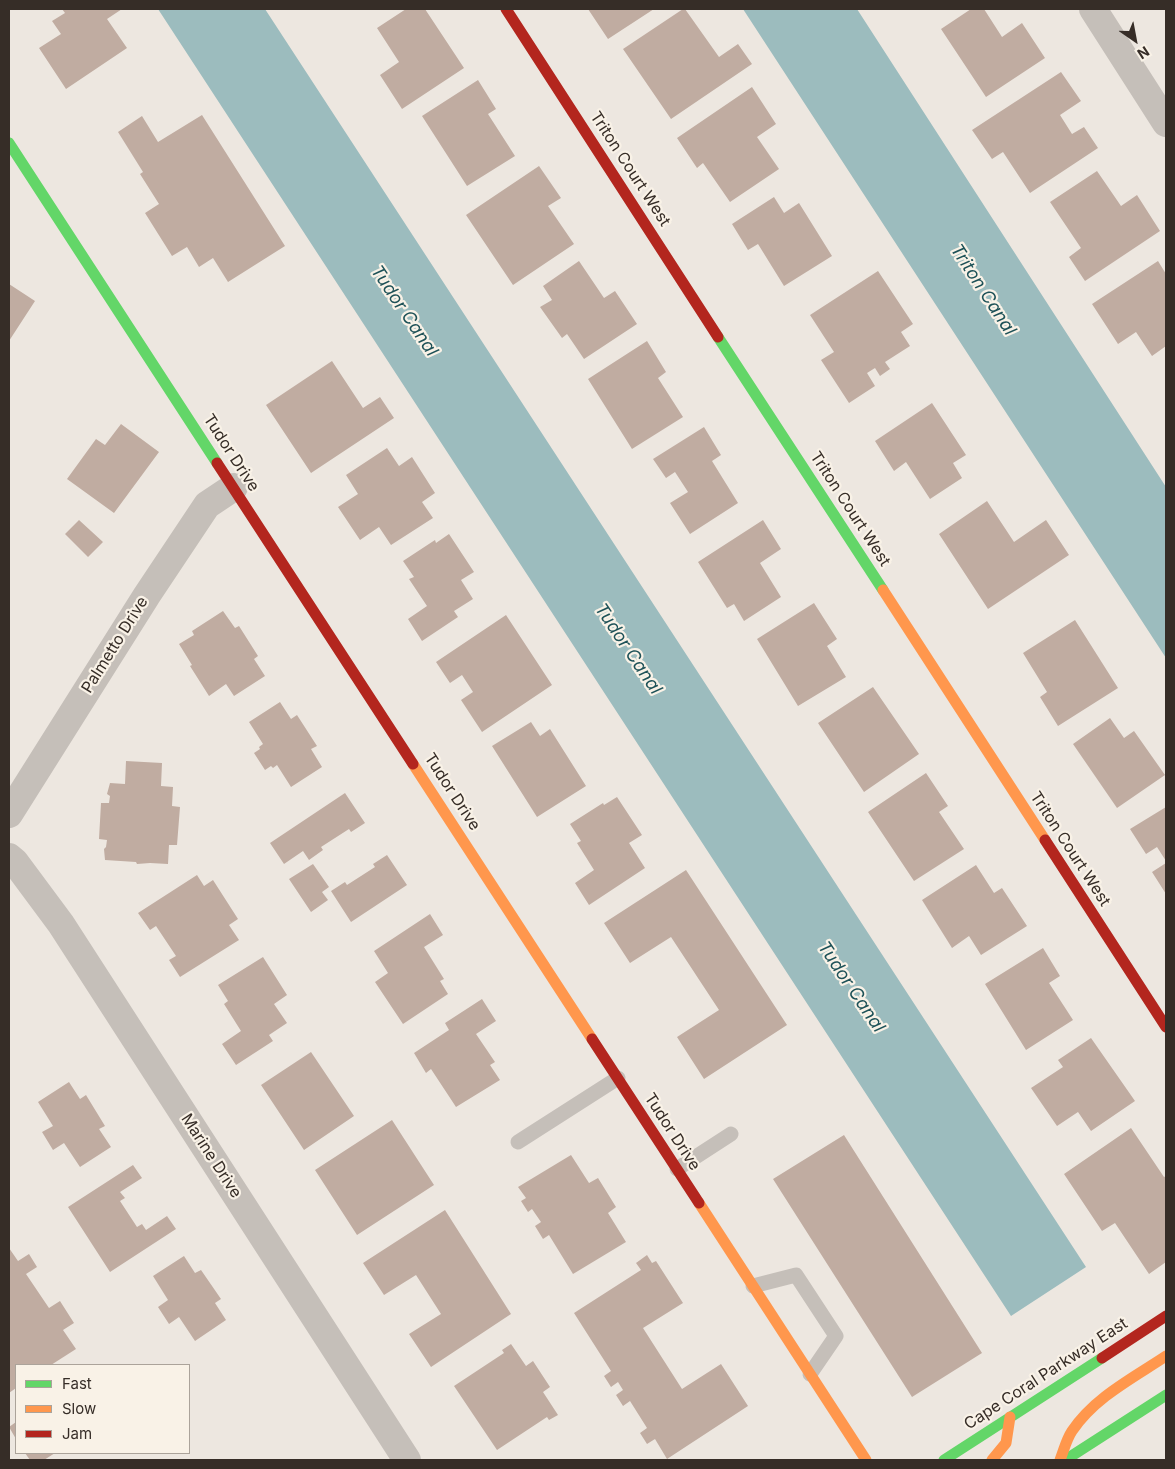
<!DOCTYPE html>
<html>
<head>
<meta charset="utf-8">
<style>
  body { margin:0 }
  #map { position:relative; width:1175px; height:1469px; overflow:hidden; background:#ede7e0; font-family:Inter,sans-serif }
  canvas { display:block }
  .frame { position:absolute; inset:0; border:10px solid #362d27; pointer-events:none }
  .legend { position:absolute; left:15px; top:1364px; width:175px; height:90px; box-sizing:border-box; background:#f9f2e7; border:1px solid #aba39a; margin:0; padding:6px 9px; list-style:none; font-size:15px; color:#362d27 }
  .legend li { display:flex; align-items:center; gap:10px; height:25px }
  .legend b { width:25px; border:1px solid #aba39a }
  .north { position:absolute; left:1110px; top:15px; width:50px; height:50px; -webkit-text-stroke:4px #f9f2e7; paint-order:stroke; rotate:147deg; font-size:14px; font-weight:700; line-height:20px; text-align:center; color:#362d27 }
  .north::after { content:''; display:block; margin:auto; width:18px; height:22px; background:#362d27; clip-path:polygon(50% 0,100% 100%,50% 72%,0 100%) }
</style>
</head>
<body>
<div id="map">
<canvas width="1175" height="1469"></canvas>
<div class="frame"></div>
<ul class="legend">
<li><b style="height:6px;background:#63d668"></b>Fast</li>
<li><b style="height:6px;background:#ff974d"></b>Slow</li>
<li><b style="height:6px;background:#b3261e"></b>Jam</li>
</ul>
<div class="north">N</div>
</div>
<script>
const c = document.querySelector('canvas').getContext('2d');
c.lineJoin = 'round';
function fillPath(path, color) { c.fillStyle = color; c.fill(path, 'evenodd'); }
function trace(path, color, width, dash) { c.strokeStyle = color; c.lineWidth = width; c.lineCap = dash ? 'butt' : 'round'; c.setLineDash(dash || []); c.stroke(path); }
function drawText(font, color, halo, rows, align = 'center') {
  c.font = font + ' Inter,sans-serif'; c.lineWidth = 4.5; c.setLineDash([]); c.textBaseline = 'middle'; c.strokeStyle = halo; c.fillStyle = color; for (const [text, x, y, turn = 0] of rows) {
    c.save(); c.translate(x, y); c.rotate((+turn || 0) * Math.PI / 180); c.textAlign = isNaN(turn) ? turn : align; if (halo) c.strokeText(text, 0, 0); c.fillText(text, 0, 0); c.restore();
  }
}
fillPath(new Path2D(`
  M158 9H265L1086 1267 1011 1316Z
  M743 9H857L1166 487V658Z`), '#9cbcbe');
fillPath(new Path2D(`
  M62 9H122L107 19 127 48 66 89 39 48 61 34 52 21 65 13Z
  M406 9H425L464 68 402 109 380 75 399 62 377 28Z
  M588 9H654L608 39Z
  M683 9H685L719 57 738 44 752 64 671 119 623 49Z
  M971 9H984L1002 37 1022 23 1045 58 986 97 941 29Z
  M1061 72 1081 101 1060 115 1072 134 1084 127 1098 148 1030 193 1003 152 992 159 972 130Z
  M478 80 496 109 488 114 515 156 467 186 422 116Z
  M752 87 776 124 757 137 779 169 730 202 703 163 697 168 677 138Z
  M202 115 285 246 228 282 213 258 199 267 187 247 172 256 145 213 159 204 140 174 143 172 118 132 142 116 158 142Z
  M539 166 561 198 548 206 574 244 513 285 466 215Z
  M1097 171 1121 206 1137 195 1160 231 1085 281 1069 257 1081 248 1050 202Z
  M774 197 784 213 799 203 832 256 784 286 758 244 748 250 732 224Z
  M579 261 604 298 615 291 637 324 584 359 567 334 562 338 540 307 552 300 543 286Z
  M1158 261 1166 274 1165 276 1166 279V346L1152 356 1136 332 1118 344 1092 304Z
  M878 271 913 324 901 332 910 346 885 362 890 369 880 376 875 368 867 373 875 386 849 403 821 360 834 352 810 315Z
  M9 284 35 301 9 341Z
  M647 341 666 372 658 378 683 417 632 449 588 379Z
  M332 361 363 408 380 397 394 418 311 473 266 405Z
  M932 403 966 455 953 463 962 478 930 499 906 462 894 471 875 441Z
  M121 424 159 452 114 513 67 479 96 439 105 445Z
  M704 427 721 455 712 461 738 503 690 534 670 503 688 492 675 472 666 478 653 459Z
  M387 448 399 466 412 457 435 493 422 502 433 518 391 545 379 527 360 540 338 507 358 494 346 475Z
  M987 501 1014 542 1046 520 1069 555 988 609 939 534Z
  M79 520 103 542 88 557 65 534Z
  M763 520 781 549 760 563 781 597 744 621 734 604 727 608 698 562Z
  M449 534 474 572 461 580 473 599 454 611 458 617 422 641 408 619 427 606 409 579 414 577 403 561 435 540 436 543Z
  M814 603 837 639 827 646 846 677 798 706 757 639Z
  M223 611 235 628 239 626 258 656 254 659 265 676 234 696 226 684 209 696 190 666 192 665 179 644 194 635 192 631Z
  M506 615 552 685 482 732 461 700 473 692 462 675 450 683 436 662Z
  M1075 620 1118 688 1058 726 1040 697 1047 692 1023 653Z
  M873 687 919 754 864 792 818 723Z
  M280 702 291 719 297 715 317 746 311 749 322 767 291 787 277 765 273 768 271 766 265 770 254 753 260 749 259 747 263 744 249 722Z
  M1110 718 1124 738 1134 731 1165 775 1117 808 1073 744Z
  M531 722 540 736 550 729 586 786 537 817 492 746Z
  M126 761 162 763 161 786 173 787 172 806 180 807 177 845H169L168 864 150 863 137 864 136 862 105 860 104 849 106 847 107 840 99 839 101 803H109L110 796 107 794 110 783 125 784Z
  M926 773 948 806 939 812 964 849 914 881 868 812Z
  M345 793 365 823 351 832 349 829 321 847 323 850 309 860 303 851 284 864 270 843Z
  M617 797 642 835 629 843 645 868 589 905 575 883 594 870 577 843 581 841 570 824 603 803 604 805Z
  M1166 807V861L1157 847 1146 854 1130 829Z
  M387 855 407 885 351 922 331 891 345 882 347 885 375 867 373 864Z
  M1166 863V894L1152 872Z
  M313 864 329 887 322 892 328 900 311 912 289 879Z
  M976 865 994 893 1002 888 1027 926 981 955 969 936 952 948 922 900Z
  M686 870 787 1025 704 1079 677 1037 719 1010 671 937 630 963 604 923Z
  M197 875 204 886 213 880 238 919 229 925 239 940 180 977 169 960 176 956 156 926 150 930 138 913Z
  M430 914 443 935 424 947 444 979 440 981 448 994 403 1024 375 982 388 973 374 951Z
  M1043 948 1060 976 1049 983 1073 1020 1026 1050 985 984Z
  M263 957 287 995 274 1004 287 1023 269 1035 273 1041 236 1065 222 1044 241 1031 224 1004 228 1001 218 985Z
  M482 999 496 1021 476 1034 495 1062 490 1065 500 1080 456 1107 431 1069 426 1073 414 1053 449 1030 445 1023Z
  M1091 1038 1135 1101 1091 1131 1078 1112 1057 1126 1031 1088 1063 1067 1058 1060Z
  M311 1052 354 1116 304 1150 261 1085Z
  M69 1082 80 1099 86 1095 105 1126 99 1129 111 1147 80 1167 64 1143 53 1150 42 1132 53 1126 38 1102Z
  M392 1120 434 1185 357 1235 315 1170Z
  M1131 1128 1164 1177 1166 1176V1262L1149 1274 1115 1223 1102 1231 1064 1174Z
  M844 1135 982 1353 912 1397 773 1179Z
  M571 1155 589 1183 598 1178 616 1207 608 1213 626 1242 573 1274 549 1235 543 1239 535 1226 541 1222 532 1209 528 1212 521 1201 526 1198 518 1187Z
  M133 1165 142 1178 120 1192 125 1198 120 1201 137 1227 142 1224 146 1230 167 1216 176 1229 110 1272 68 1207Z
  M445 1210 511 1314 431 1367 409 1334 441 1314 416 1275 384 1295 363 1263Z
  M9 1248 18 1261 29 1254 37 1267 26 1274 49 1308 60 1301 74 1323 63 1330 76 1349 51 1365H16V1388L9 1393Z
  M647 1255 652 1263 656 1261 683 1303 643 1328 682 1389 721 1364 748 1406 667 1459 655 1439 647 1444 640 1433 647 1428 630 1401 623 1406 616 1395 623 1390 618 1382 611 1387 604 1376 611 1371 574 1313 641 1270 636 1263Z
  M184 1256 195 1273 201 1270 221 1299 215 1303 226 1320 195 1341 179 1317 169 1324 158 1307 168 1300 153 1276Z
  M511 1344 526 1366 533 1361 550 1387 543 1392 558 1415 549 1420 547 1417 497 1450 454 1386 504 1353 502 1350Z
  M16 1422V1439L9 1427Z
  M25 1453H55L44 1460H30Z`), '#c0aca1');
trace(new Path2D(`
  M518 1142 618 1078
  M677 1169 731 1134
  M753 1286 796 1275 836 1336 810 1374`), '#c5bfb9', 15);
trace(new Path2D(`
  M1093 9 1166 123
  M9 814 147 595 207 505 234 487
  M9 857 15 862 61 924 407 1460`), '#c5bfb9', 28);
trace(new Path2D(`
  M9 143 217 463
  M718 337 883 590
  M944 1460 1102 1358
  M1065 1460 1166 1395`), '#63d668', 11);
trace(new Path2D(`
  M883 590 1045 840
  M413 764 592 1039
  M699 1203 866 1460
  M992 1460 1006 1443 1010 1417
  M1060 1460C1064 1450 1066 1440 1072 1431 1095 1397 1133 1378 1166 1356`), '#ff974d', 11);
trace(new Path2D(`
  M506 9 718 337
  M217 463 413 764
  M1045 840 1166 1027
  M592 1039 699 1203
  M1102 1358 1166 1316`), '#b3261e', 11);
drawText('16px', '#362d27', '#f9f2e7', [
  ["Triton Court West",630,169,57],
  ["Tudor Drive",231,453,57],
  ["Triton Court West",850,509,57],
  ["Palmetto Drive",115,645,-58],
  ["Tudor Drive",452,792,57],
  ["Triton Court West",1070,849,57],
  ["Tudor Drive",672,1132,57],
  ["Marine Drive",211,1156,57],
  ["Cape Coral Parkway East",1046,1374,-33]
]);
drawText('italic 18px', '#1d5157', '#f9f2e7', [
  ["Triton Canal",983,290,57],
  ["Tudor Canal",404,311,56],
  ["Tudor Canal",628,649,56],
  ["Tudor Canal",851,987,56]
]);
</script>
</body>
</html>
